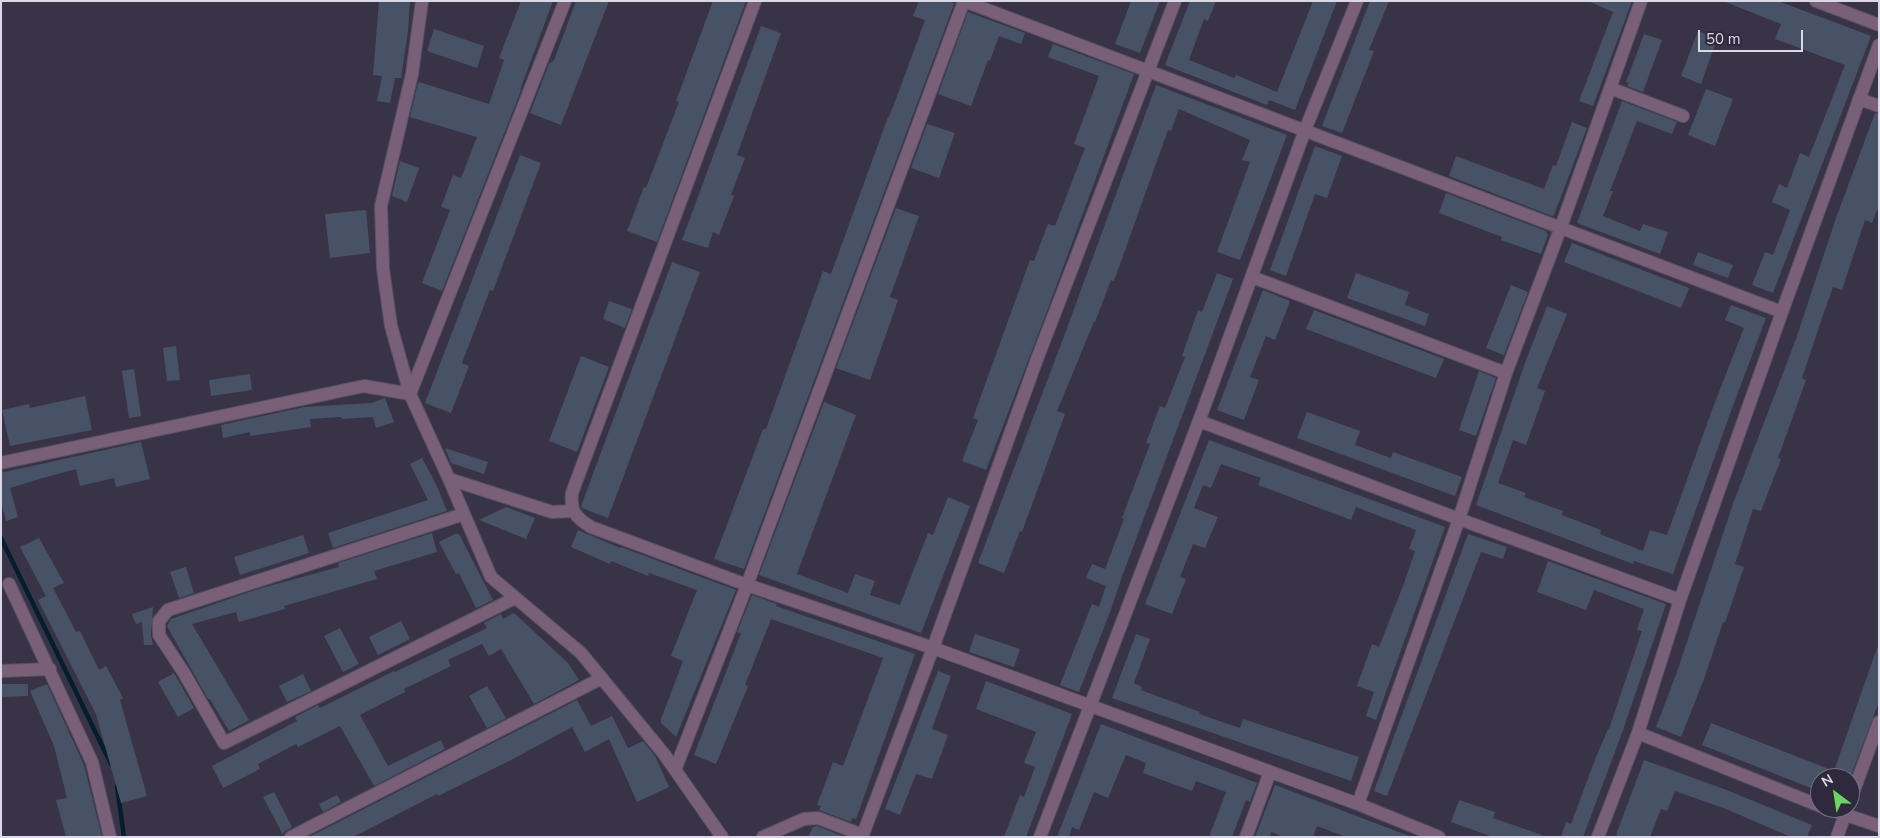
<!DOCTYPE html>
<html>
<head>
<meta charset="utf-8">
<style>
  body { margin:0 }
  #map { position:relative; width:1880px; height:838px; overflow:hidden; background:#393347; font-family:"Nunito Sans",sans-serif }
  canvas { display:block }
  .frame { position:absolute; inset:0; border:2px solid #dbd8e5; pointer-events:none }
  .north { position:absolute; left:1810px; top:768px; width:50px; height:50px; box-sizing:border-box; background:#2f293d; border:1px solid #746f80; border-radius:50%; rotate:329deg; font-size:14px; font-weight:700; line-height:20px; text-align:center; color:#dbd8e5 }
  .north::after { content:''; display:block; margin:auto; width:18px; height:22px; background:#6ed360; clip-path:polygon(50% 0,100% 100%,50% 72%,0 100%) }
  .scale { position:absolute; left:1698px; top:30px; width:105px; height:22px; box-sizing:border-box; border:2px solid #dbd8e5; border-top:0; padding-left:6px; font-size:15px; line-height:18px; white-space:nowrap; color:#dbd8e5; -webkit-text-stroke:4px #2f293d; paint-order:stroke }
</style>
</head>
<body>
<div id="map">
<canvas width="1880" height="838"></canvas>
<div class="frame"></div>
<div class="north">N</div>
<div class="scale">50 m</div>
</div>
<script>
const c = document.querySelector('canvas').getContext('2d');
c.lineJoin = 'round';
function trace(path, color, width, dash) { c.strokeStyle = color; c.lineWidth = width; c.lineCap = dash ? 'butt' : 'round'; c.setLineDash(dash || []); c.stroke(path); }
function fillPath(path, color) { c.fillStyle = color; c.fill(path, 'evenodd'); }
trace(new Path2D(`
  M1 538 111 764
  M117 786 124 837`), '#031e2c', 4.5);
fillPath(new Path2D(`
  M379 1H410L408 31 401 78H395L390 103 377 101 382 76 373 75Z
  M521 1H553L520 90 522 88 442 291 422 283 450 210 441 207 453 175 461 178 477 137 410 117 417 86 419 82 489 104 504 60 499 58Z
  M576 1H609L561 125 530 113 549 64 554 60Z
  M713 1H746L657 242 627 231 644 187 646 188 679 102 676 101Z
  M919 1H947L954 3 953 7 744 569 714 559 763 429H766L823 271 831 274 888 117H889L902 83 925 20 913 16Z
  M1131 1H1160L1140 53 1115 44Z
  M1190 1H1216L1208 21 1204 19 1189 60 1234 78 1236 75 1277 92 1313 1H1337L1295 110 1269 100 1267 105 1165 65Z
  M1370 1H1389L1369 50 1374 51 1342 133 1322 126Z
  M1588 1H1632L1593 106 1579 101 1613 12Z
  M1723 1H1778L1871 36 1773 293 1752 285 1765 252 1773 255 1790 210 1772 202 1779 184 1787 188 1800 153 1809 157 1845 65 1775 39 1781 24Z
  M968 12 1025 33 1021 44 999 36 990 61 988 60 971 106 938 94Z
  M761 26 781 33 737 155 745 158 731 195 734 196 719 235 713 232 708 248 682 240Z
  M434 29 484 46 477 68 427 51Z
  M1698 31 1717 39 1701 84 1681 76Z
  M1644 34 1662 40 1643 92 1627 86 1629 83 1626 82Z
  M1053 44 1134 74 1046 314 986 470 962 461 978 420 973 418 1030 260 1034 261 1048 224 1055 226 1085 148 1074 144 1099 76 1048 57Z
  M1156 85 1287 135 1240 260 1217 252 1250 162 1242 160 1250 140 1179 109 1171 131 1168 130 1114 281 1111 280 1095 322H1094L1057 411 1065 414 1022 532 1020 531 1004 573 978 563 1063 339Z
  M1706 89 1733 99 1715 146 1688 135Z
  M1622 101 1677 122 1672 134 1637 121 1610 191H1613L1603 216 1640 231 1643 224 1668 232 1660 254 1577 223Z
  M1875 113 1879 114V205L1872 223 1865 220 1842 290 1833 287 1823 315 1802 378 1806 380 1778 458 1781 459 1761 511 1753 509 1735 564 1744 567 1725 623 1723 622 1704 679 1681 737 1656 727 1677 672 1734 501 1796 339 1836 218Z
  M1572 122 1587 128 1554 215 1552 216 1449 176 1456 156 1544 189 1553 165 1556 166Z
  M927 124 955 133 939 178 911 168Z
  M1315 146 1342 156 1327 198 1315 194 1286 276 1270 270Z
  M520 155 541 163 493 291 490 290 462 363 469 366 451 413 425 403Z
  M400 161 419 168 407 202 392 196Z
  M1446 193 1546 231 1548 235 1541 254 1501 240 1502 237 1439 213Z
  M896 208 919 216 890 297 898 300 870 380 836 368Z
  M366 210 370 253 330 258 325 214Z
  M1572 243 1689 288 1681 308 1564 262Z
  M1698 252 1733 265 1728 278 1693 265Z
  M672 262 700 272 608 518 582 508 581 506Z
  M1217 273 1233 279 1123 574 1110 612 1079 692 1060 685 1092 604 1099 607 1106 586 1086 578 1092 564 1105 569 1124 519 1122 518 1150 444 1146 443 1160 406 1165 408 1185 357 1182 356 1198 310 1202 312Z
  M1356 273 1409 292 1405 305 1429 314 1425 326 1347 298Z
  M1511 285 1528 292 1504 355 1486 348Z
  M1263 290 1290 301 1275 340 1266 336 1250 377 1259 380 1244 420 1217 410Z
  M609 301 632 309 625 328 603 319Z
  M1731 305 1766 318 1730 414 1673 574 1634 561 1633 564 1476 505 1525 363 1547 306 1567 314 1537 388 1545 391 1526 445 1513 440 1498 483 1526 493 1524 497 1563 511 1562 515 1601 530 1600 534 1643 551 1650 530 1667 535 1712 410 1744 328 1725 320Z
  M1314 310 1444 359 1436 378 1306 329Z
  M176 346 180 380 167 381 163 348Z
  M581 356 609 367 577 452 549 441Z
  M134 369 141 416 129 418 122 371Z
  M1479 371 1496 378 1476 436 1459 430Z
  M250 374 252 390 211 396 209 380Z
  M85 396 92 430 10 446 2 410 29 404 30 408Z
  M385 398 394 422 376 428 373 417 342 419 341 417 310 419 311 427 250 436V432L223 438 221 425 304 407 371 403Z
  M824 402 856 415 797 574 848 593 855 574 875 581 870 595 900 605 928 533 933 535 948 497 970 506 921 633 759 575Z
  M1307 412 1360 431 1355 445 1391 458 1393 452 1462 477 1455 496 1297 438Z
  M1209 440 1445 527 1376 720 1366 716 1374 692 1357 686 1372 644 1379 647 1403 586 1415 551 1409 549 1416 530 1356 507 1351 520 1258 485 1261 478 1221 464 1211 488 1203 485 1194 508 1218 517 1205 548 1193 544 1180 577 1186 579 1172 614 1145 604Z
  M141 442 150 479 116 487 114 478 80 486 76 469 36 480 10 488 18 517 6 521 1 502V471L5 472Z
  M445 448 488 462 484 474 451 463Z
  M422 458 436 484 447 511 333 548 328 533 428 500 410 464Z
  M506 507 535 518 526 539 479 520Z
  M578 530 620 548 621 547 736 590 676 737 661 723V719L683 661 671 656 697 590 649 573 648 576 611 561 610 564 571 547Z
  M432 533 437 552 374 571 377 579 284 606 285 609 239 622 236 612 192 624 249 720 229 731 210 699H208L167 626 171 619 258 589 339 567 338 563Z
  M455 534H459L493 600 476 608 459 573 456 574 439 542Z
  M1468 534 1507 547 1503 559 1481 552 1387 796 1374 791Z
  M303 535 309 553 240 575 234 557Z
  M39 538 64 583 53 588 76 632 80 631 99 670 106 666 123 698 120 700 147 796 121 803 96 714 38 600 46 596 20 547Z
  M1548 561 1666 604 1622 733 1583 837H1561L1566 822 1571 824 1596 757 1608 729H1609L1642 631 1637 630 1644 609 1594 590 1586 610 1537 592Z
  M186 567 194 593 179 598 170 572Z
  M752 595 777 604 776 606 915 654 856 819 852 818 851 822 819 810 821 806 817 805 833 762 843 766 883 658 771 619 745 685 748 686 716 764 694 755 741 633 737 632Z
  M153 607 151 635 153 645H144L142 622 136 624 132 614Z
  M514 613 568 663 579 680 534 704 501 649 489 656 482 644 448 660 451 666 404 689 405 692 360 715 388 766 441 740 445 749 374 786 340 726 298 747 296 744 258 764 260 769 223 788 212 766 297 721 295 717 318 705 320 708 394 671 395 672 487 628 484 623 501 614 503 619Z
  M401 621 410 639 378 655 369 637Z
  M340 628 359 664 343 672 324 636Z
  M975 634 1020 649 1014 667 969 652Z
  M1136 634 1150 639 1134 683 1142 687 1141 690 1200 712 1199 714 1240 728 1243 719 1359 757 1351 781 1112 698Z
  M1877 648H1879V702L1850 778H1815L1811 788 1702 745 1711 723 1834 771Z
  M938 671 951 676 932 729 948 735 932 779 916 774 900 815 885 809Z
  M174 673 194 708 178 717 158 682Z
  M303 674 311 691 287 702 279 686Z
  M986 681 1072 714 1026 837H1004L1020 795 1024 797 1035 767 1024 763 1036 732 976 709Z
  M1 684H28V696L1 697Z
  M47 684 84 765 102 837H66L56 800 67 798 54 746 30 691Z
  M487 686 506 718 487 728 469 696Z
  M577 700 591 726 612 716 628 748 643 741 655 756 669 787 637 802 609 739 585 752 572 727 513 759 438 796 437 794 353 837H309Z
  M1101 724 1257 783 1250 802 1246 800 1232 837H1209L1226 792 1196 781 1192 791 1143 773 1146 763 1126 755 1108 798 1094 792 1079 830 1072 827 1069 837H1057Z
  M1644 760 1724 789 1812 825 1807 837H1791L1726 809 1675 791 1667 811 1661 809 1650 837H1622L1616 835Z
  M1275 785 1409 836 1408 837H1346L1317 826 1313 837H1284L1271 832 1270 837H1255Z
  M274 792 292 827 284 832 283 835 263 797Z
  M337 795 341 802 323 812 319 804Z
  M1459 800 1495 812 1493 818 1542 835 1541 837H1493L1451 822Z
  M817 826 845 837H808L813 827Z`), '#485266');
const minor = new Path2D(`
  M422 1 412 74 381 206 383 269 391 326 410 394 449 479 491 577 581 653 664 754 722 837
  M755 1 572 493C570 511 576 518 591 527L747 585 933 648 1358 804 1439 837
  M964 1 1782 312
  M1816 1 1879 25
  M1610 88 1683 116
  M1859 99 1879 106
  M1252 277 1506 373
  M410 394 565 1
  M1199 421 1459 519 1680 600
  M1 463 364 386 410 394
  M449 479 552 512 573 511
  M464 514 168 610 159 621V635L184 673 224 743 515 598
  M9 584 92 762 110 837
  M1 671 50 669
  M1638 733 1820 806
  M675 770 747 585 964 1
  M1850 801 1879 722
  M1358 804 1459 519 1506 373 1561 227 1641 1
  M1826 808 1879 826
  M291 837 602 678
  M763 837 804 819 818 818 863 835
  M862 837 933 648 1037 359 1175 1
  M1040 837 1199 421 1305 130 1357 1
  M1246 837 1270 772
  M1598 837 1638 733 1680 600 1782 312 1879 45
  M1837 837 1847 809`);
trace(minor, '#565163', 14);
trace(minor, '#796078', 12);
</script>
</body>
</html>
